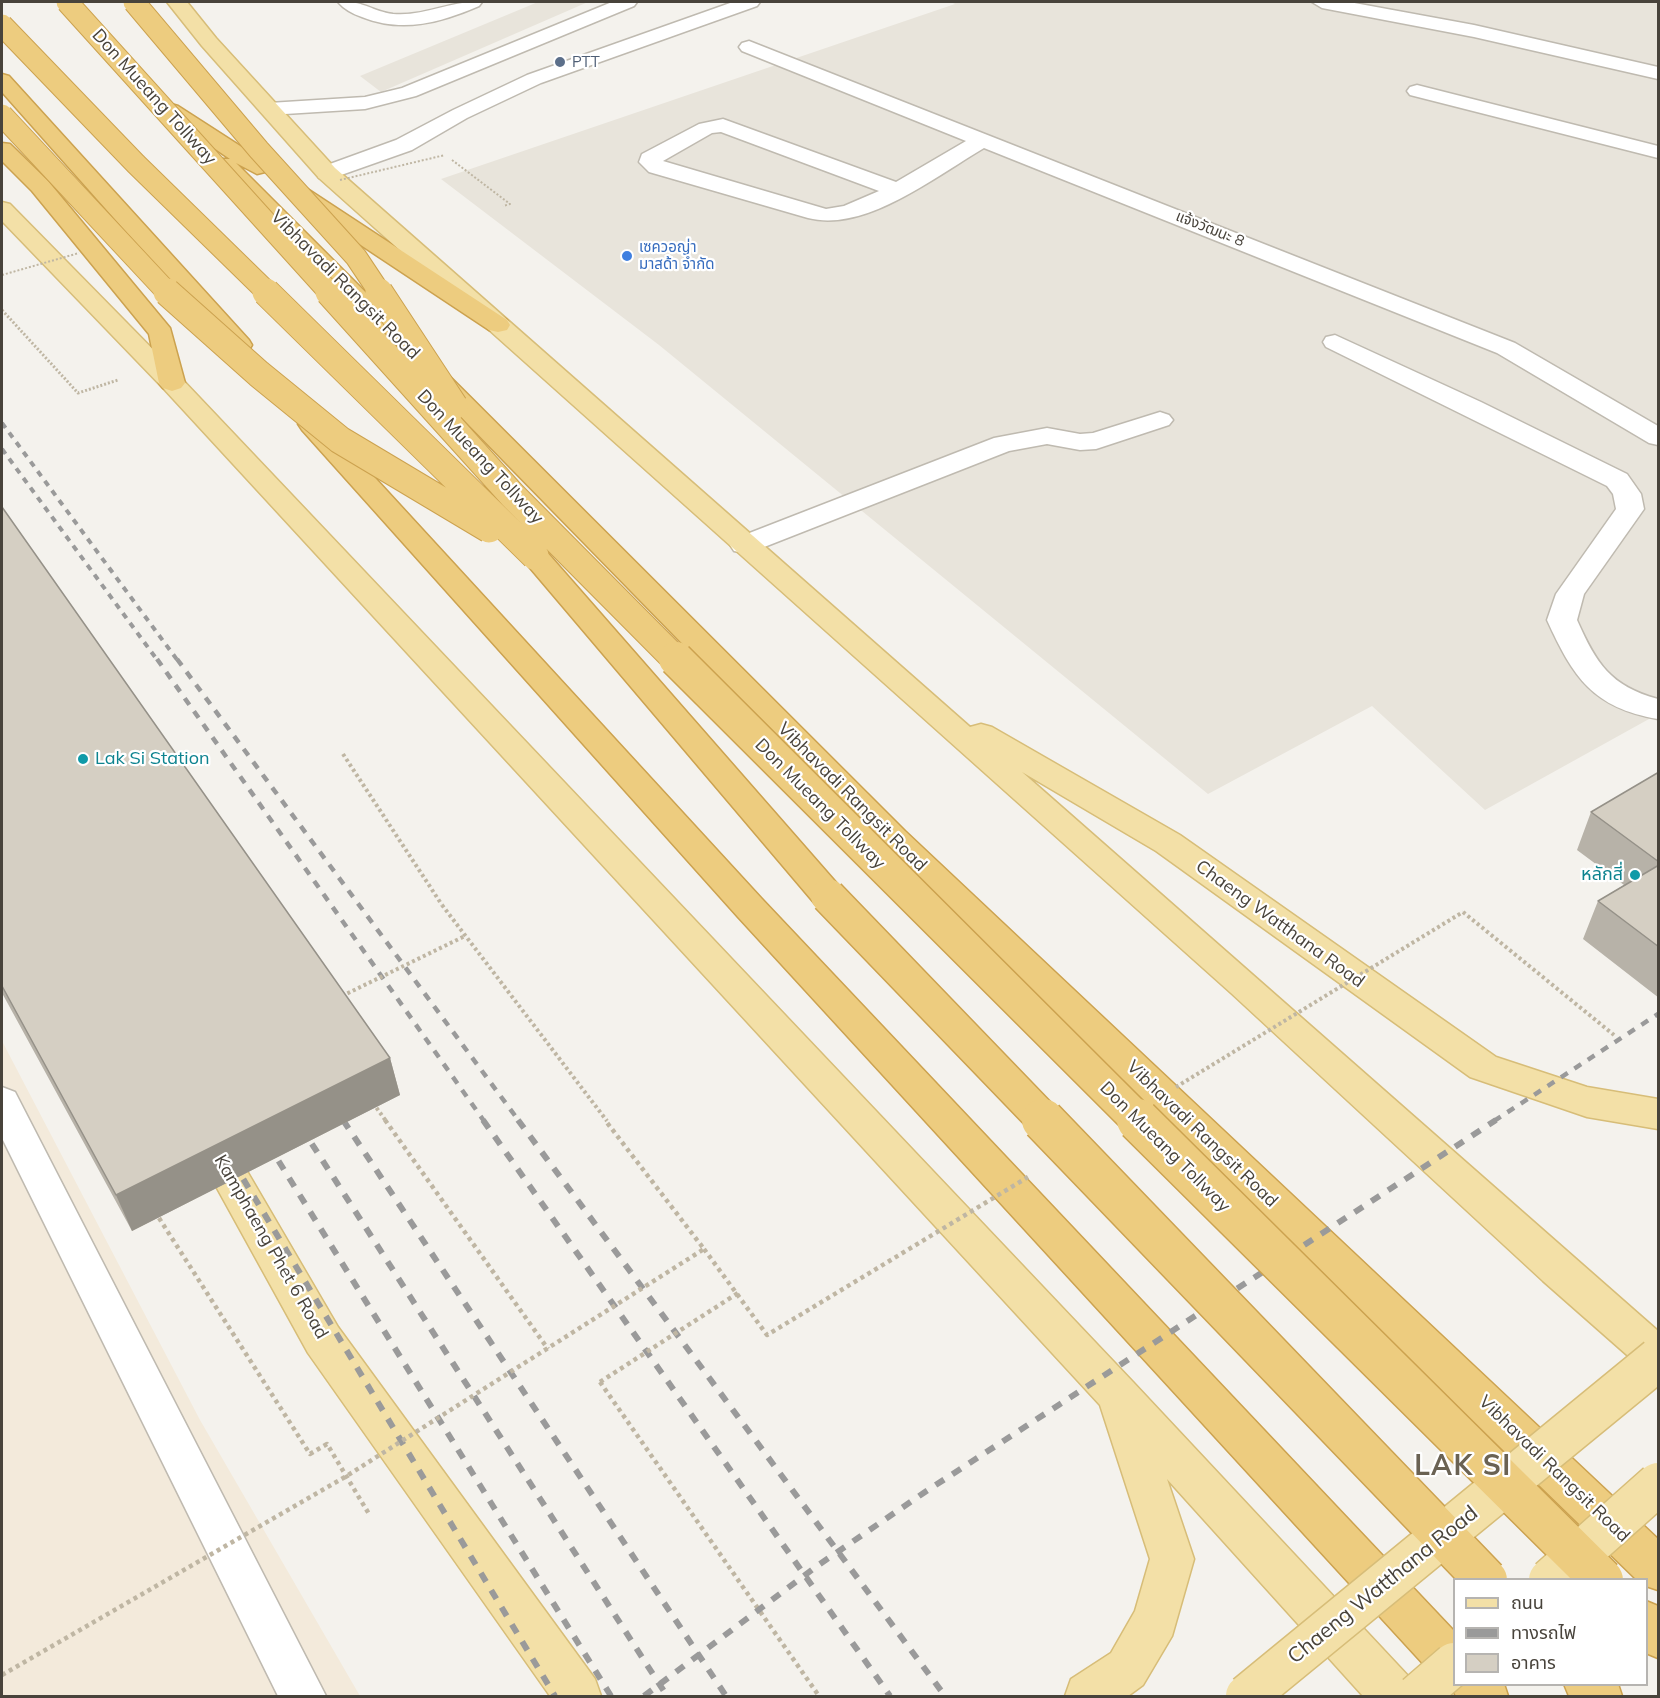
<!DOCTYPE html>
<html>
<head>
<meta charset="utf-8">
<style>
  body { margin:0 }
  #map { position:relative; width:1660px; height:1698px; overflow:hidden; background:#f4f2ed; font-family:Mulish,"Noto Sans Thai",sans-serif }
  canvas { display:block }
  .frame { position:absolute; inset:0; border:3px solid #48433b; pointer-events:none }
  .legend { position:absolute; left:1453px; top:1578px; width:195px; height:108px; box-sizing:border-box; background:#fff; border:2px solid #b6b4b1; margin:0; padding:8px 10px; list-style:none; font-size:18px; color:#48433b }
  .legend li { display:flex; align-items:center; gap:12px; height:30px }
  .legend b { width:30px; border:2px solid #b6b4b1 }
</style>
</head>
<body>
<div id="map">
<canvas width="1660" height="1698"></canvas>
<div class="frame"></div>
<ul class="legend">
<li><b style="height:8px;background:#f3e0a7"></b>ถนน</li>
<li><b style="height:8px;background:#9a9a9a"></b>ทางรถไฟ</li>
<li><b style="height:16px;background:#d5cfc3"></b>อาคาร</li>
</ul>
</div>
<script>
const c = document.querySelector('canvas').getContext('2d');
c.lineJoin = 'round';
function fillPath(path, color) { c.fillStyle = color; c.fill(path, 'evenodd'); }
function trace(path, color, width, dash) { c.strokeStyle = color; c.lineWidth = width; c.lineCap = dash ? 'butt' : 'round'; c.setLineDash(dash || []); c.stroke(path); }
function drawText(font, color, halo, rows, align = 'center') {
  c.font = font + ' Mulish,"Noto Sans Thai",sans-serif'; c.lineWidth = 4.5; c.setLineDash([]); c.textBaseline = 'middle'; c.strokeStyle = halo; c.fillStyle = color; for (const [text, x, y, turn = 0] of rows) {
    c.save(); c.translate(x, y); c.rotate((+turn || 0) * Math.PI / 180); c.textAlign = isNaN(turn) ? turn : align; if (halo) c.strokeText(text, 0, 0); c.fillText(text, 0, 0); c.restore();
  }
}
fillPath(new Path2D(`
  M538 2H588L381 92 360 76Z
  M951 2H1658V714L1485 810 1372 706 1208 794 659 345 441 179 955 4Z`), '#e8e4db');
fillPath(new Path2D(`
  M2 1041 200 1420 360 1696H2Z`), '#f3eadb');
const minor = new Path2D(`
  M338 2C363 0 371 11 393 14 424 17 451 0 482 2L479 6C440 23 402 33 362 17 353 14 344 9 338 2Z
  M612 2H637L634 6 416 96 365 109 269 115 262 113 259 109 262 105 269 103 365 97 402 88Z
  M733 2H760L757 6 541 83 467 118 412 150 327 180 319 178 316 173 319 168 396 140 453 110 527 75Z
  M1312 2H1349L1474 25 1658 67V79L1474 37 1322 8Z
  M749 41 1515 343 1658 426V445L1649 443 1497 353 984 148C936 176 865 233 808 218L649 172 639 162 642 154 699 124 723 119 896 182 966 141 742 51 739 47 742 43ZM721 132 879 191 844 206 826 209 663 161 712 133Z
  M1417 85 1658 146V158L1410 95 1407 91 1410 87Z
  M1335 335 1481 402 1627 474 1641 494 1644 509 1584 594 1577 620C1596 663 1610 686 1658 699V719C1593 708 1573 677 1547 620L1556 594 1616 509 1613 494 1607 486 1326 347 1323 342 1326 337Z
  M1160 412 1169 415 1173 420 1169 425 1096 449 1080 450 1047 444 1009 451 754 551 744 553 734 551 730 545 734 539 994 438 1047 428 1080 434 1093 433Z
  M2 1087 15 1092 326 1696H278L2 1138Z`);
const major = new Path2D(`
  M167 2H187L216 38 335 168 970 727 981 724 992 727 1180 835 1496 1057 1587 1087 1658 1099V1129L1587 1117 1470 1077 1156 851 1022 772 1658 1331V1374L1643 1369 1543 1281 1231 993 319 178 202 46Z
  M2 202 10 204 181 378 1133 1382 1411 1679 1417 1696H1363L1167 1479 1194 1559 1172 1636 1143 1685 1128 1696H1065L1071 1679 1111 1653 1135 1611 1150 1559 1100 1405 163 388 2 221Z
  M210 1126 223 1130 338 1327 595 1679 601 1696H550L308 1353 191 1141 197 1130Z`);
const highway = new Path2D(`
  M2 74 9 76 249 340 252 345 249 350 240 352 231 350 2 92Z
  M171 104 178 106 265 162 268 167 265 172 257 174 236 163 905 831 1658 1539V1590L1646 1586V1580H1637L881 847 214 164 217 159H230L164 114 161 110 164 106Z
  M2 143 10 144 48 181 170 328 185 383 181 388 172 391 163 388 159 383 149 334 32 191 2 161Z
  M298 186 306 188 507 320 510 325 507 330 498 332 489 330 290 198 287 193 290 188Z
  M311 416 320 418 762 899 1454 1631V1684H1504L1508 1696H1456L1451 1686 1438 1680 738 917 302 430 298 424 302 418Z
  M535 548 545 550 840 887 845 896 840 905 828 908 816 905 525 562 521 556 525 550Z
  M1646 1601 1658 1606V1658L1646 1653Z
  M1564 1684H1618L1622 1696H1569Z`);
trace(minor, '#bfbab0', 3);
trace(major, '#d7bd78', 3);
trace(highway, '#cca24f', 3);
trace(new Path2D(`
  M452 160 510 204 503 206`), '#bfb6a3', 2, [2, 2]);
trace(new Path2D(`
  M2 310 78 393 118 380`), '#bfb6a3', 3, [2, 2]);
trace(new Path2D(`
  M343 754 442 905
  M1463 912 1614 1035
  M373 1103 386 1121`), '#bfb6a3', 4, [3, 3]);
trace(new Path2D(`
  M385 1120 548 1349
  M159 1218 310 1454 327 1444 369 1514
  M600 1382 819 1696`), '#bfb6a3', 4.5, [4, 4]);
fillPath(minor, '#fff');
fillPath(major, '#f3e0a7');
fillPath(highway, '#edcc7f');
trace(new Path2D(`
  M2 423 178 661
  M2 449 158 661`), '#9a9a9a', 4, [6, 6]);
trace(new Path2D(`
  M157 659 484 1121
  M177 659 519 1121
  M336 1109 344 1121
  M1494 1121 1658 1014`), '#9a9a9a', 4.5, [8, 8]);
trace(new Path2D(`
  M343 1120 726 1696
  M483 1120 890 1696
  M518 1120 945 1696
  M301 1127 667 1696
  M268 1144 611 1696
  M233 1162 555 1696
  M644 1696 817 1566 925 1492 1496 1120`), '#9a9a9a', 6, [10, 10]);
const majorBridge = new Path2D(`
  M1550 1580 1658 1484
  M1247 1696 1658 1359
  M1417 1696 1454 1664`);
const highwayBridgeFar3 = new Path2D(`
  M67 2 330 293
  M134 2 259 150 356 257 380 293
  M2 25 136 164 268 293
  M2 115 168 293`);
const highwayBridgeFar2 = new Path2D(`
  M167 292 259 374 340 440 489 529
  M266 292 535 556
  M329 292 512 495 677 661
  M379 292 454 406`);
const highwayBridgeFar1 = new Path2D(`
  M676 659 1139 1121
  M828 896 1045 1121`);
const highwayBridge = new Path2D(`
  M1043 1120 1486 1580
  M1138 1120 1602 1580`);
trace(majorBridge, '#d7bd78', 45, []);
trace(highwayBridgeFar3, '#cca24f', 23, []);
trace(highwayBridgeFar2, '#cca24f', 29, []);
trace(highwayBridgeFar1, '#cca24f', 37, []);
trace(highwayBridge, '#cca24f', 45, []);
trace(new Path2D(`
  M340 180 445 155
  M2 275 79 253`), '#bfb6a3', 2, [2, 2]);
trace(new Path2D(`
  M442 905 607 1121
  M342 996 465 936
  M1176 1087 1463 912`), '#bfb6a3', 4, [3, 3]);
trace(new Path2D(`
  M704 1249 767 1335 1028 1177
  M600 1382 738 1293
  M2 1675 345 1477 704 1249 605 1120`), '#bfb6a3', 4.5, [4, 4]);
trace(majorBridge, '#f3e0a7', 42);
trace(highwayBridgeFar3, '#edcc7f', 21);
trace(highwayBridgeFar2, '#edcc7f', 27);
trace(highwayBridgeFar1, '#edcc7f', 34);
trace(highwayBridge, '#edcc7f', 42);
fillPath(new Path2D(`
  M2 507 390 1058 400 1095 132 1231 2 993Z
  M1659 772V998L1583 939 1598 901 1624 885 1577 850 1591 812Z`), '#b7b2a8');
fillPath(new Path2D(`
  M390 1058 400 1095 132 1231 116 1195Z`), '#959188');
const building = new Path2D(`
  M2 507 390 1058 116 1195 2 986Z
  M1659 772V862L1591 812Z
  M1659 865V947L1598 901Z`);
fillPath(building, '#d5cfc3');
trace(building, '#959188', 1.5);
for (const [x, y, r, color] of [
  [560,62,6,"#5c6f8a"],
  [627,256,6,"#3f7fe0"],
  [83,759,6,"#0f9aa8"],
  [1635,875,6,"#0f9aa8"]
]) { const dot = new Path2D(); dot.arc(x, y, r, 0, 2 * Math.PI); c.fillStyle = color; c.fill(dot); trace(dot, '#fff', 2); }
drawText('15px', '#4e5e75', '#fff', [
  ["PTT",572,62]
], 'left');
drawText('15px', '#48433b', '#fff', [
  ["แจ้งวัฒนะ 8",1210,229,22]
]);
drawText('15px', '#366cbe', '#fff', [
  ["เซควอญ่า",639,247],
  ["มาสด้า จำกัด",639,264]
], 'left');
drawText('18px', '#48433b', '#fff', [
  ["Don Mueang Tollway",154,97,48],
  ["Vibhavadi Rangsit Road",345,285,45],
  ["Don Mueang Tollway",480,457,47],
  ["Vibhavadi Rangsit Road",852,797,45],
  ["Don Mueang Tollway",820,804,45],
  ["Chaeng Watthana Road",1280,924,36],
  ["Vibhavadi Rangsit Road",1202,1134,44],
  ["Don Mueang Tollway",1165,1147,45],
  ["Kamphaeng Phet 6 Road",271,1247,60],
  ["Vibhavadi Rangsit Road",1554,1469,44]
]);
drawText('18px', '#0d838f', '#fff', [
  ["Lak Si Station",95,759],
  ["หลักสี่",1623,875,"right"]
], 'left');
drawText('21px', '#48433b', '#fff', [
  ["Chaeng Watthana Road",1383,1585,-39]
]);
c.letterSpacing = '1.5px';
drawText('bold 28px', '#6a6253', '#fff', [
  ["LAK SI",1463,1467]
]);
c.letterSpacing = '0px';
</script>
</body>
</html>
